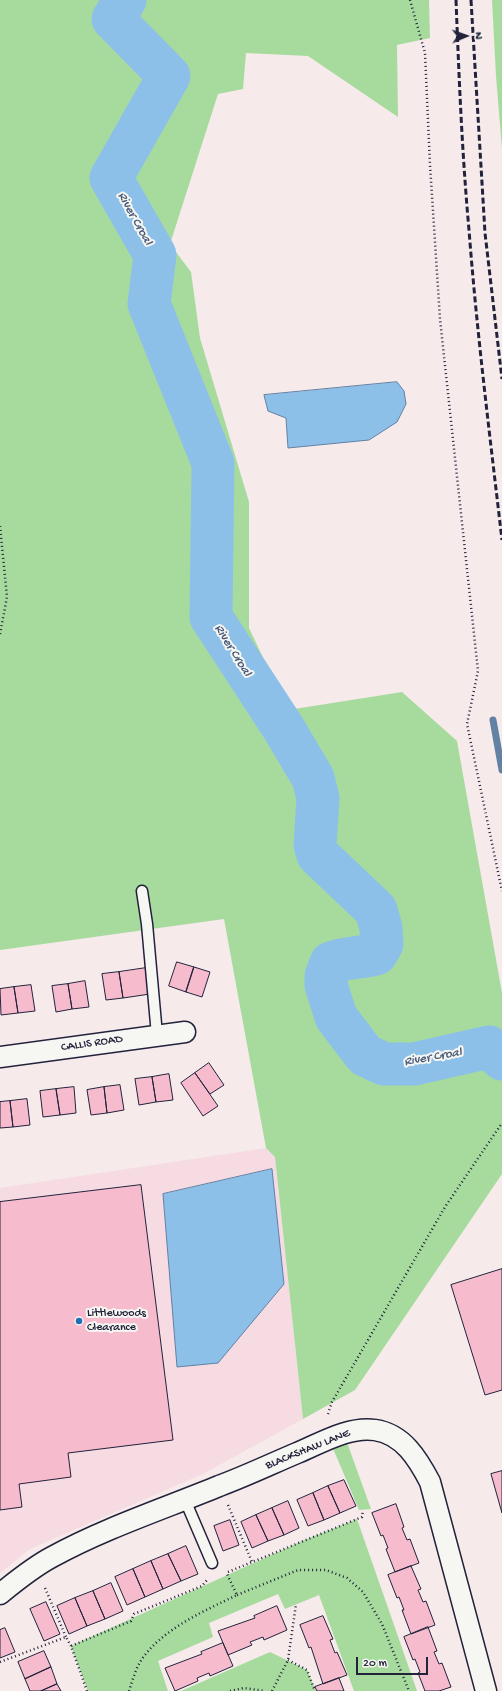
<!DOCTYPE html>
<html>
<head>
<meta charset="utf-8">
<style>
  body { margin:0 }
  #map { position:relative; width:502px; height:1691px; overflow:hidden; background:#f6eaeb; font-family:"Gochi Hand",sans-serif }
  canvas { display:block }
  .north { position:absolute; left:446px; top:16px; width:40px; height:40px; -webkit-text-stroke:3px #f6f6f2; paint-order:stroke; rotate:88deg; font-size:11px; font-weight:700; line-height:16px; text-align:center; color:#22223b }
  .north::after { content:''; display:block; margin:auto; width:14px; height:18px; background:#22223b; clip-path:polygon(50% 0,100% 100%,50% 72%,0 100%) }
  .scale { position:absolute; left:356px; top:1657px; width:72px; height:18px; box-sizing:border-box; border:2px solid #22223b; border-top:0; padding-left:5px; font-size:12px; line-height:14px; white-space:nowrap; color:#22223b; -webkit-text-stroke:3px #f6f6f2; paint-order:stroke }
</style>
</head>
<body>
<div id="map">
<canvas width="502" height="1691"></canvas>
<div class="north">N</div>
<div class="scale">20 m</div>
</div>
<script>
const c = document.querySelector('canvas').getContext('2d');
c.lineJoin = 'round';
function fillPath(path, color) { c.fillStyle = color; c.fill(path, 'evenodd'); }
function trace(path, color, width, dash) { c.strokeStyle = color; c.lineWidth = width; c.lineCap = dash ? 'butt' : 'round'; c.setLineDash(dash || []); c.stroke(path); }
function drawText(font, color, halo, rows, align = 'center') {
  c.font = font + ' "Gochi Hand",sans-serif'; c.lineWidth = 4; c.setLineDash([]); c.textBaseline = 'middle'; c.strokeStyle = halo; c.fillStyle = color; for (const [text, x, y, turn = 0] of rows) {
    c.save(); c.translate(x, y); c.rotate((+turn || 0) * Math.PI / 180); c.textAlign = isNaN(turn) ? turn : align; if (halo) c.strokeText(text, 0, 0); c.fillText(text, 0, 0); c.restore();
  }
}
fillPath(new Path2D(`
  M266 1148 275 1157 303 1419 203 1474 30 1549 0 1573V1188Z`), '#f6dce2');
fillPath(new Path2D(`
  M0 0H429L430 38 397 45 398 117 308 56 246 53 243 89 218 94 170 244 191 272 200 338 249 502V628L288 710 402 692 457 741 502 993V1174L355 1390 303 1419 275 1157 266 1148 224 919 0 950Z
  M492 0H502V149L496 76Z
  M344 1434 371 1509 359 1510 329 1439Z
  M357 1519 417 1691H354L319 1595 285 1609 278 1594 209 1623 213 1637 158 1661 168 1691H88L71 1646 300 1542Z
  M270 1652 307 1670 316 1691H181Z`), '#a7db9e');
const water = new Path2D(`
  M397 382 404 391 406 404 397 422 369 440 288 448 286 418 268 411 264 395Z
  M272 1169 284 1284 218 1363 177 1367 163 1194Z`);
fillPath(water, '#8cc0e9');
trace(water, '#6281a3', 1);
trace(new Path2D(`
  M493 720 502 770`), '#6281a3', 7);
trace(new Path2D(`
  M125 0 113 19 169 76 111 178 155 255 149 304 213 463 211 617 284 729 313 778 318 798 315 845 318 855 376 910 381 928 382 944 376 954C361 958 346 957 331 963L326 976V985L336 1017 365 1055 384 1064H414L489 1047 502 1059`), '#8cc0e9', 43);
const building = new Path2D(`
  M177 962 194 967 186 992 169 986Z
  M194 967 210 972 202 997 186 992Z
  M146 968 150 994 123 998 119 972Z
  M119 972 123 998 106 1000 102 974Z
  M85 981 89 1007 72 1009 68 984Z
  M68 984 72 1009 56 1012 52 986Z
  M31 985 35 1011 18 1013 14 987Z
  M14 987 18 1013 1 1015 0 989Z
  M209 1063 224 1085 210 1094 195 1073Z
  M195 1073 218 1106 203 1116 181 1083Z
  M169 1074 173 1100 156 1102 152 1077Z
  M152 1077 156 1102 139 1105 135 1079Z
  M120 1085 124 1110 107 1113 104 1087Z
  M74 1087 76 1113 60 1115 56 1089Z
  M104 1087 107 1113 91 1115 87 1090Z
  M56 1089 60 1115 43 1117 40 1091Z
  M27 1099 30 1125 13 1127 10 1101Z
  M10 1101 13 1127 0 1128V1102Z
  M141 1185 173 1440 68 1453 71 1477 19 1484 22 1507 0 1510V1202Z
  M502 1269V1390L485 1395 451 1285Z
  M502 1471V1513L491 1474Z
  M344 1480 356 1506 340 1513 328 1486Z
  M328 1486 340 1513 324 1520 313 1493Z
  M313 1493 324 1520 308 1526 297 1500Z
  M288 1501 299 1528 284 1535 272 1508Z
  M396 1504 404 1527 402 1528 407 1540 410 1539 419 1563 395 1572 386 1549 388 1548 383 1535 381 1536 372 1513Z
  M272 1508 284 1535 268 1541 256 1515Z
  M256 1515 268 1541 252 1548 241 1522Z
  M230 1520 239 1545 223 1551 214 1526Z
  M186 1546 198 1574 181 1581 168 1554Z
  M168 1554 181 1581 163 1589 151 1561Z
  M151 1561 163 1589 145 1597 133 1569Z
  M411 1566 421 1589 418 1590 423 1602 426 1601 435 1625 411 1634 402 1610H404L399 1597 397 1598 388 1575Z
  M133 1569 145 1597 127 1605 115 1577Z
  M111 1583 123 1611 105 1619 93 1591Z
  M93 1591 105 1619 87 1626 75 1598Z
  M75 1598 87 1626 69 1634 57 1606Z
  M46 1602 60 1634 44 1641 30 1609Z
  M277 1606 287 1630 264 1640 263 1637 250 1642 252 1645 228 1655 218 1631 255 1618 254 1616Z
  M323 1616 333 1639 330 1640 335 1653 337 1652 347 1675 323 1684 311 1647 309 1648 300 1625Z
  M428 1627 437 1651 434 1652 439 1664 442 1663 451 1687 439 1691H425L418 1673 420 1672 415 1659 413 1660 404 1637Z
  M5 1628 15 1652 0 1658V1630Z
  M223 1643 233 1666 210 1676 209 1673 197 1678 198 1681 175 1691 165 1668 202 1654 201 1652Z
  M44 1651 51 1667 25 1679 18 1662Z
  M51 1667 57 1684 41 1691H30L25 1679Z
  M339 1678 344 1691H317L315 1687Z
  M57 1684 61 1691H41Z`);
fillPath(building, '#f6bcce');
trace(building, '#22223b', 1);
const lane = new Path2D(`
  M142 891 147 924 157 1035
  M185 1500 212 1563`);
const street = new Path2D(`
  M0 1057 185 1032
  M0 1594C16 1581 33 1567 52 1557 105 1528 163 1509 219 1486 246 1476 271 1464 297 1453 321 1443 349 1426 375 1430 403 1434 418 1459 430 1482L486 1691`);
trace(lane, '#22223b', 13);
trace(street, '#22223b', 23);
trace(new Path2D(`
  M410 0 425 53 430 165 440 319 478 671 467 724 502 891
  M0 526 7 597 0 634
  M328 1414 332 1402 445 1207 502 1123
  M228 1505 252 1562
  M228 1572 362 1517 363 1510
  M45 1588 66 1637
  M237 1595 298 1570H326L347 1578 363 1592 382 1624 409 1691
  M288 1660 307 1670 315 1691
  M0 1662 66 1637 71 1646
  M87 1691 71 1646 131 1621 134 1614 202 1586 207 1580
  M129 1691C132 1682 135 1671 140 1662 160 1630 204 1611 237 1595L226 1572
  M230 1691 244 1688 265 1691
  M272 1691 288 1660 296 1604`), '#22223b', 2.5, [1, 3]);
trace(lane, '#f6f6f2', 10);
trace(street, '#f6f6f2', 20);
trace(new Path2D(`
  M456 0C459 77 462 153 469 230 477 334 490 437 502 540
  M471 0 485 233 502 379`), '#22223b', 3, [6, 3]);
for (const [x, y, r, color] of [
  [79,1321,4,"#1f6fb2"]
]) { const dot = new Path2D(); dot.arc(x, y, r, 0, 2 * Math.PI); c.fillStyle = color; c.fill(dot); trace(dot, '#f6f6f2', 1.5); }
drawText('12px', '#22223b', '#f6f6f2', [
  ["CALLIS ROAD",92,1044,-8],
  ["BLACKSHAW LANE",308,1450,-22]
]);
drawText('12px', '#22223b', '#f6f6f2', [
  ["Littlewoods",87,1314],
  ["Clearance",87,1328]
], 'left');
drawText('italic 13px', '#475978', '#f6f6f2', [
  ["River Croal",134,219,61],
  ["River Croal",232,651,58],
  ["River Croal",433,1058,-10]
]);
</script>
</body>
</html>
